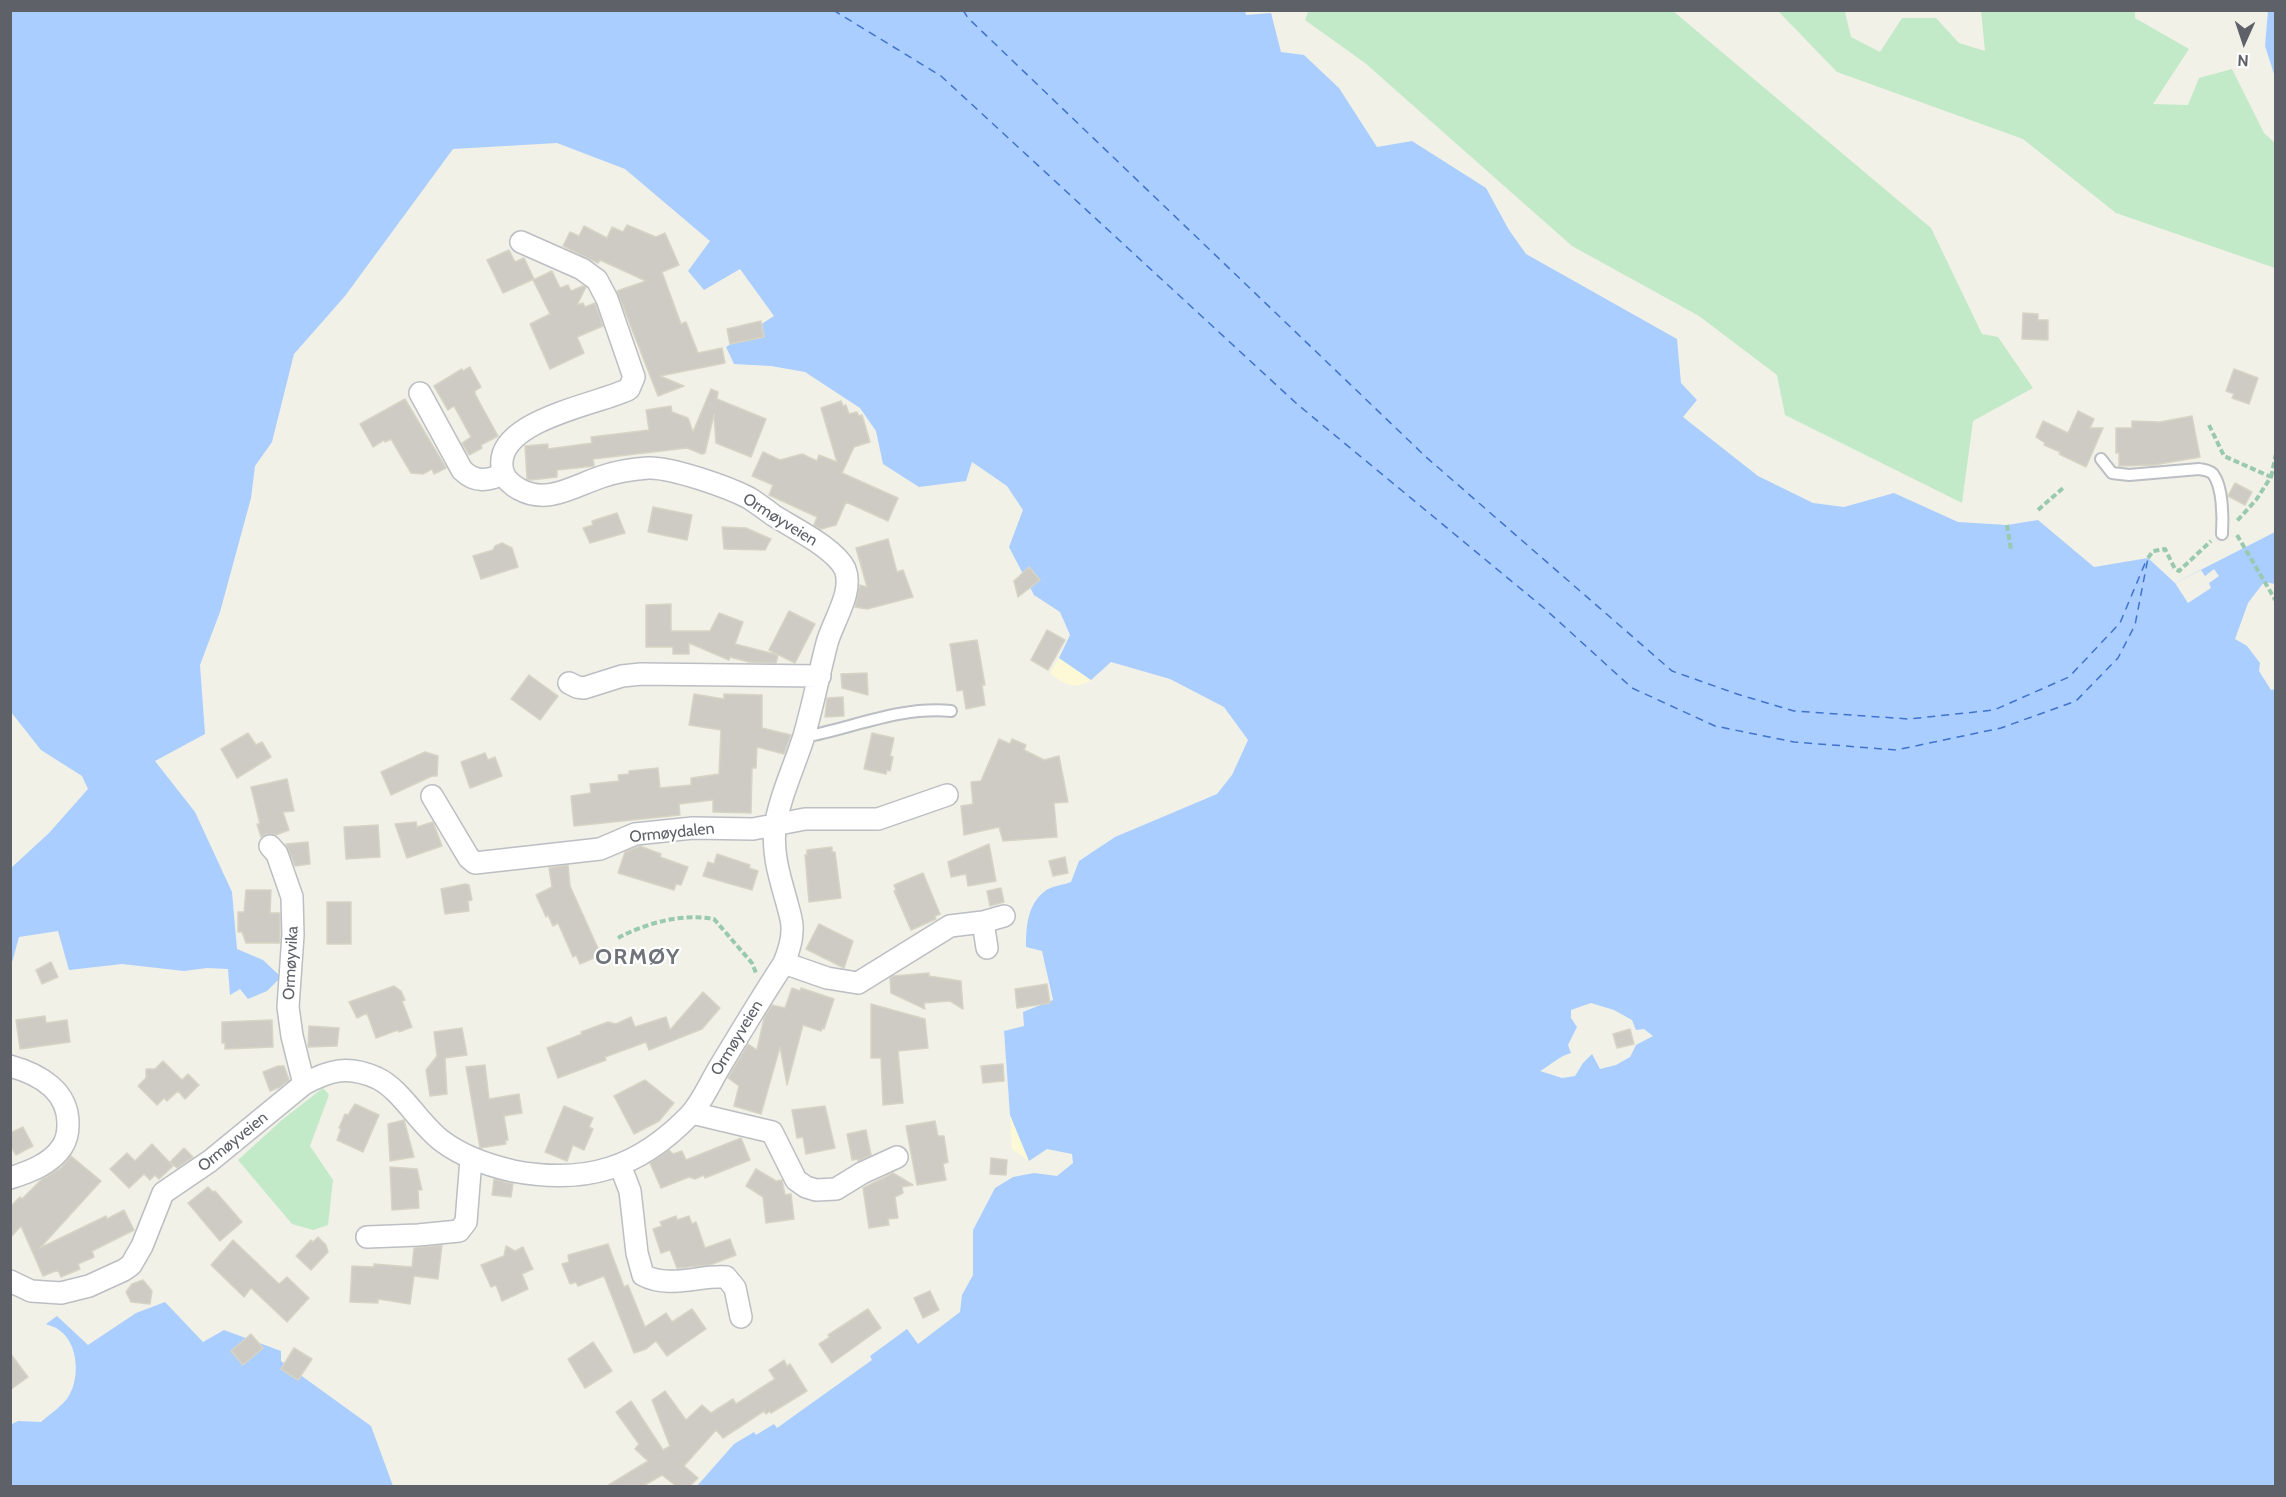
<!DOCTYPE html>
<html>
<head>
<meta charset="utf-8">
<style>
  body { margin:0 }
  #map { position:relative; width:2286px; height:1497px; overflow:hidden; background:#f1f1e7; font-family:Cabin,sans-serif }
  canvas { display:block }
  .frame { position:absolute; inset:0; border:12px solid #5e6168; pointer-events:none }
  .north { position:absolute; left:2214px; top:12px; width:60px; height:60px; -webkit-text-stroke:4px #fff; paint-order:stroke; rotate:183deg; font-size:16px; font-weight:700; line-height:24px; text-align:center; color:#5e6168 }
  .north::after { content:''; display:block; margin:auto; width:21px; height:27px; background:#5e6168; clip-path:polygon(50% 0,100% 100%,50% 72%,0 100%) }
</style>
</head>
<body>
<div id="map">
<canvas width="2286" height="1497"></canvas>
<div class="frame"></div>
<div class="north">N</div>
</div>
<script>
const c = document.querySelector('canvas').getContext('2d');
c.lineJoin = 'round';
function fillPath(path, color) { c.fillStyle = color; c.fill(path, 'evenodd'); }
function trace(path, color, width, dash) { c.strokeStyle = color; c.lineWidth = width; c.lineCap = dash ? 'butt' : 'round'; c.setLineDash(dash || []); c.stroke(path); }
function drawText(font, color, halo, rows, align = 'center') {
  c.font = font + ' Cabin,sans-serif'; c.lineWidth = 4.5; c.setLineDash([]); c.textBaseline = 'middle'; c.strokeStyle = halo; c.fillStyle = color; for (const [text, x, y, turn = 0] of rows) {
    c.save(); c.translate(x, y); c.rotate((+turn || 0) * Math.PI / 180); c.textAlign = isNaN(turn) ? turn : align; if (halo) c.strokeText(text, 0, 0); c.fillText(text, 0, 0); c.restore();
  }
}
fillPath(new Path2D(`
  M1309 10 1673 11 1931 228 1982 334 1998 337 2033 388 1973 421 1962 503 1785 415 1777 375 1699 316 1572 246 1365 63 1305 20Z
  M1778 11H1846L1845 12 1851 37 1880 52 1902 18H1936L1959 43 1985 51 1981 11H2135V18L2189 49 2153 104 2188 105 2199 78 2232 69 2264 133 2275 143V268L2116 213 2023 139 1837 72Z
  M323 1088 329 1095 310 1146 333 1180 328 1225 313 1230 292 1224 238 1160 283 1119Z`), '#c2eac8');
fillPath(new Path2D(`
  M1059 658 1091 680C1074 690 1065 685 1050 673Z
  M1010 1115 1029 1161 1012 1149Z`), '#fdf9d6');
fillPath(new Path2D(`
  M1245 10 1246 15 1271 13 1281 52 1304 55 1339 88 1377 147 1412 141 1486 188 1509 230 1526 254 1677 339 1681 383 1697 400 1683 417 1758 476 1813 503 1844 507 1894 493 1958 522 2007 525 2038 520 2094 567 2148 558 2175 583 2275 532V584L2264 582 2248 603 2235 639 2247 646 2260 663 2259 671 2271 690 2276 689 2275 1486H697L734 1444 754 1432 756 1435 774 1424 777 1428 872 1360 870 1356 907 1329 918 1344 960 1312 962 1295 973 1275V1230L995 1188 1013 1177 1034 1173 1057 1176 1073 1163 1072 1154 1047 1149 1029 1161 1010 1115 1004 1031 1024 1026 1023 1012 1053 1000 1042 951 1026 947C1026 927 1027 905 1045 891 1051 886 1064 885 1071 882L1079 861 1115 837 1217 794 1232 775 1248 740 1224 707 1170 679 1111 662 1091 680 1059 658 1070 635 1060 612 1034 595 1009 547 1023 510 1007 486 972 462 966 481 919 487 883 464 876 431 860 408 805 372 771 366 734 364 726 347 774 316 740 269 704 290 688 271 710 241 625 169 557 143 453 149 345 296 294 354 272 442 255 466 251 498 220 612 200 665 205 734 155 761 195 812 232 892 237 949 263 960 281 977 267 991 248 999 240 989 230 995 228 969 207 968 184 971 122 964 69 970 58 931 19 937 11 966V868L49 833 88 789 82 776 41 750 11 712V11ZM1591 1003 1614 1010 1632 1020 1636 1030 1644 1029 1653 1036 1636 1045 1630 1057 1616 1065 1600 1069 1592 1054 1583 1063 1575 1076 1562 1078 1540 1071C1551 1065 1559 1056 1571 1053L1568 1045 1577 1027 1571 1018V1010Z
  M2268 11H2275V77L2265 46Z
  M165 1302 203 1342 224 1330 281 1351V1361L371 1426 393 1486H11L10 1425 18 1421 41 1422C49 1415 59 1408 66 1400 81 1382 79 1343 59 1330 56 1327 50 1326 46 1324L57 1316 88 1345 136 1313Z`), '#aaceff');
fillPath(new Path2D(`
  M2214 569 2219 576 2209 583 2211 588 2188 603 2175 583 2201 570 2205 576Z`), '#f1f1e7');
trace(new Path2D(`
  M833 10 941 76 1297 404 1544 608 1632 688 1715 726 1794 742 1896 750 2001 728 2076 701 2118 658 2135 625 2148 558
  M963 10 968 18 1426 457 1672 671 1737 694 1794 711 1909 719 1994 710 2069 677 2120 623 2146 561`), '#4173cd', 1.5, [8, 6]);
const building = new Path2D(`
  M627 225 656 237 665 233 679 265 662 272 681 324 686 322 698 353 722 348 725 363 660 376 684 386 658 396 617 291 646 281 600 260 598 263 563 246 570 232 579 236 584 226 607 238 612 227 623 232Z
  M509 250 515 262 524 258 534 279 503 293 487 260Z
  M552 271 560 288 568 285 571 291 583 286 586 287 577 305 583 303 585 307 595 303 603 326 577 337 584 353 550 369 530 324 550 314 533 280Z
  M2023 313 2038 314V320H2048V340L2022 339Z
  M761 321 764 337 730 344 727 329Z
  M470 367 481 387 475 391V394L498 436 481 445 482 448 469 455 462 443 471 437 454 406 448 410 434 386 462 369 463 371Z
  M2234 369 2258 378 2249 404 2232 398 2234 394 2226 391Z
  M711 389 718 392 717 399 766 419 751 457 716 443 714 414 705 453 702 454 687 448 593 459 594 466 557 470V477L531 480 527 479 525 446 548 444V449L592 443 591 437 649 430 646 410 671 406 672 412 688 418 693 432Z
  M405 399 446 468 434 474 432 469 423 474 411 473 391 439 385 442 384 440 373 447 360 424Z
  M841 401 843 406 846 405 849 414 857 412 859 416 862 415 870 442 854 447 842 473 898 498 888 521 846 502 836 525 821 529 814 525 817 517 769 495 773 485 752 476 763 452 780 460 802 454 817 461 819 455 837 462 821 408Z
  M2078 411 2094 419 2090 428H2103L2086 467 2059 454 2060 452 2044 445 2045 443 2036 437 2043 421 2068 433Z
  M2192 416 2200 457 2154 465 2119 466V453H2116V428H2132V421L2160 422Z
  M2235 483 2252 492 2245 505 2228 496Z
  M653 507 692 515 687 540 648 532Z
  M617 513 625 533 590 543 583 528 593 525 592 521Z
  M722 527 746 528 771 539 765 550 724 549Z
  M888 539 897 572 903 570 913 597 867 609 855 607 860 585 867 587 856 548Z
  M502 543 512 548 518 567 481 579 473 556 493 550 495 546Z
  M1029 567 1040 580 1018 597 1014 581Z
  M671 604V631H710L719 613 743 622 735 644 778 655 776 663 749 662 730 657 729 660 689 643V654H673V647H646V605Z
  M789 611 815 624 795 663 769 650Z
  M1047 630 1065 640 1048 670 1031 660Z
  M977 640 985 685H982L985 705 966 709 963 690 957 691 950 644Z
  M867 673 868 695 842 688 841 674Z
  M529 675 558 696 540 720 511 699Z
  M694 694 724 699V694L762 695V728L791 735 784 754 757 747 756 768H752L751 813 713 812V800L679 804 680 815 574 826 571 796 591 793 590 784 619 781 618 775 629 774V771L658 768 660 788 691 785V778L719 774 721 730 689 725Z
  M843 697 844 716 825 717 827 698Z
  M248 733 256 745 262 742 271 757 237 778 221 749Z
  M872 733 894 738 890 756 893 757 890 771 887 770 886 774 864 769Z
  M999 739 1010 744 1012 739 1026 745 1024 750 1044 760 1059 756 1068 802 1054 803 1057 837 1003 841 999 827 964 835 961 806 973 804 971 782 981 781Z
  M425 752 438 756 437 776H432L391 795 381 772Z
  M485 753 488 760 495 757 502 776 470 788 461 762Z
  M287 779 294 811 283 812 289 830 276 835 267 834 261 837 257 824H260L251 787Z
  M416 822 417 827 433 822 442 846 407 858 395 824Z
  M378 825 380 857 346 859 344 827Z
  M308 842 310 864 295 866 286 844Z
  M989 844 996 881 968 886 966 874 951 877 948 862Z
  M640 846 661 854 660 857 688 867 681 885 676 884 674 890 618 873 625 852Z
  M832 847V852H835L841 898 809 902 805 855H807V850Z
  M717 854 750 865 749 868 758 871 752 890 703 876 708 862 714 864Z
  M1065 857 1068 873 1053 876 1049 861Z
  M568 865 570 886 601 955 580 964 576 955 573 957 558 923 553 926 548 915 546 917 536 895 552 887 549 868Z
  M923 873 940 914 935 916 936 919 911 930 894 891 896 890 894 885Z
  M465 884 469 885 472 900 468 901 469 911 445 914 441 889Z
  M1001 888 1004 902 990 906 987 891Z
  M246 890H271L270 913H280V943H246L242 932H238V912H244Z
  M327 902H351V944H327Z
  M819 924 853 941 844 968 806 949Z
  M51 962 58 977 42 984 36 970Z
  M929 973V976L961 981 963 1009 950 1001 924 1003 925 1009 891 993 890 978 893 976Z
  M1047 984 1050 1003 1017 1008 1015 989Z
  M394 986 401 991 405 1000 402 1001 412 1027 399 1032 398 1030 376 1038 367 1013 357 1018 349 1002Z
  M792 988 800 991 801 988 834 999 824 1029 822 1028 821 1031 803 1025 787 1085 780 1047 761 1114 734 1106 739 1086 728 1078 748 1044 757 1050 764 1018 772 1005 785 1008Z
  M703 992 720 1008 702 1029 649 1050 646 1042 605 1057 606 1060 558 1078 547 1048 582 1034 581 1032 608 1022 616 1024 631 1017 635 1027 666 1017 670 1030Z
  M871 1004 925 1019 928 1048 898 1051 903 1103 883 1105 881 1058H871Z
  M45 1016 46 1023 67 1020 70 1042 20 1049 16 1020Z
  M272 1020 273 1047 225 1049V1043H222V1022Z
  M309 1026 339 1028 337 1046 308 1047Z
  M462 1028 467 1055 445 1058 447 1094 430 1096 426 1070 437 1056 434 1032Z
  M1630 1029 1634 1044 1617 1048 1613 1034Z
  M163 1061 182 1080 188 1074 199 1085 185 1099 178 1091 167 1101 164 1098 157 1105 138 1086 146 1078V1069H155Z
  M1003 1064 1004 1081 983 1083 981 1066Z
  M485 1065 489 1099 519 1094 522 1113 504 1116 508 1140 505 1141 506 1144 480 1148 466 1067Z
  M278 1066H284L289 1080 280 1087 270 1091 263 1072Z
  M645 1080 674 1103 659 1121 634 1134 614 1096Z
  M355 1104 379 1115 363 1152 337 1140 341 1129 339 1128 345 1114 348 1115Z
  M564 1106 593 1118 589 1127 593 1129 584 1150 573 1145 567 1161 545 1152Z
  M825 1106 835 1148 806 1154 803 1137 797 1138 792 1110Z
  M404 1120 414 1157 390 1161 388 1124Z
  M935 1121 938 1136H944L948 1162 943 1164 946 1180 917 1185 906 1126Z
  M23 1127 33 1146 16 1155 10 1145V1133Z
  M866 1130 871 1155 858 1161V1159L852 1160 847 1134Z
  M741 1138 750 1160 705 1178 704 1175 695 1179 689 1177 661 1188 650 1163 669 1150 673 1154 682 1151 686 1160Z
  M152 1144 173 1166 159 1179 155 1175 150 1180 144 1174 129 1188 110 1169 127 1153 135 1161Z
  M184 1148 193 1157 177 1168 170 1162Z
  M71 1156 101 1181 40 1248 106 1216 107 1219 124 1210 134 1230 92 1251 94 1257 78 1264 80 1269 61 1277 58 1270 43 1276 21 1226 10 1238V1207L20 1197 22 1199 41 1180 61 1168Z
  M991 1158 1007 1160 1006 1175 990 1174Z
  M390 1167 417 1169 422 1190H418L419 1208 392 1210Z
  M756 1169 776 1181 782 1180 785 1195 791 1194 794 1219 766 1223 763 1197 746 1186Z
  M893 1173 913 1185 902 1187 903 1193 895 1197 898 1218 888 1219 889 1225 869 1228 863 1188Z
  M494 1179 513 1184 511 1197 492 1195Z
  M208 1187 213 1192 215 1191 242 1222 220 1241 188 1203Z
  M676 1216 677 1220 689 1216 692 1224 696 1222 705 1248 730 1239 736 1255 710 1265 677 1268 670 1250 661 1253 653 1229 662 1226 660 1222Z
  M318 1237 326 1245 328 1252 311 1270 296 1256 311 1240 313 1242Z
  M233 1240 279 1284 287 1277 309 1298 287 1322 251 1288 244 1297 211 1265Z
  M608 1244 624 1287 628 1285 645 1327 666 1313 672 1322 692 1309 706 1329 667 1356 656 1341 646 1349 634 1353 604 1276 578 1286 576 1282 570 1284 562 1264 569 1262 568 1255Z
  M442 1245 438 1279 414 1276 410 1304 378 1299V1303L350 1302 352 1266 374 1267V1264L412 1267 414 1248Z
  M506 1246 515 1251 523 1247 533 1269 522 1274 528 1289 502 1301 496 1285 491 1287 481 1265 504 1256Z
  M143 1280 152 1291 150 1304 131 1302 126 1292 132 1284Z
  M930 1291 939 1310 923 1318 914 1298Z
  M868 1309 881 1328 832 1363 819 1344 830 1337 828 1335Z
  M251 1334 263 1348 243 1365 231 1351Z
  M593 1342 612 1371 585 1388 568 1359Z
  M294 1348 312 1359 298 1380 281 1369Z
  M10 1353 28 1377 10 1390Z
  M784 1360 787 1366 790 1364 807 1391 771 1413 770 1411 766 1414 764 1411 723 1438 716 1430 684 1466 698 1478 690 1486H676L662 1475 643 1486H607L648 1461 635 1449 639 1444 616 1412 631 1401 663 1450 670 1446 652 1400 665 1391 686 1420 702 1405 711 1413 733 1399 736 1404 775 1379 769 1370Z`);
fillPath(building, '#cdcbc4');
trace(building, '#d7d4c5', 1.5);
const service = new Path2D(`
  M2101 459 2112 473 2129 475 2199 469C2204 470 2209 470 2213 474 2223 487 2223 518 2222 534
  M804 737C853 728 900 706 951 711`);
const minor = new Path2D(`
  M420 393 462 470C475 483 488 481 503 474
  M569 683 577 687 584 688 622 676 641 674 820 676
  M432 796 469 858 475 863 600 849 635 834 693 828 753 829 805 819H878L947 795
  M270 846 277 854 292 897 293 935 288 1007 292 1036 304 1084
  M983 922 987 948
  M784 963 827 978 858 983 950 926 983 922 1004 916
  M10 1066C39 1074 69 1091 68 1125 68 1132 66 1141 62 1147 51 1164 29 1172 10 1178
  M692 1113 772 1132 796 1180 806 1187 816 1190 836 1189 862 1173 897 1157
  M620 1165 630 1191 637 1253 643 1275C669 1289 699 1275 726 1277L735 1288 741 1317
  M367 1237 418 1235 459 1231 466 1222 471 1159
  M10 1281 31 1291 61 1293 89 1286 124 1270 131 1265 142 1246 163 1193 210 1161 304 1084C330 1070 348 1065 377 1078 402 1090 419 1124 442 1141 463 1157 487 1165 513 1171 586 1185 639 1168 690 1115 702 1102 710 1083 719 1068 740 1033 761 998 784 963 788 953 792 942 792 931 793 921 789 912 787 903 780 878 772 854 775 828 779 798 795 765 804 736 813 705 819 674 827 643 833 621 854 592 845 569 835 548 793 528 773 515 765 509 757 503 749 498 728 487 671 467 648 468 633 469 615 472 601 477 574 486 547 505 519 489 513 486 505 479 503 472 489 421 597 405 629 389L634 377 607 299 597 280 582 269 521 242`);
trace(service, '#bbbec3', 14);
trace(minor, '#bbbec3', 24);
trace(new Path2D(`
  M2209 425 2224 456 2271 477 2256 500 2236 522
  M2271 477 2276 454
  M2038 510 2063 488
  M2007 525 2011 550
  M2237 535 2276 601
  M2148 558 2153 551 2165 549 2175 569 2179 571 2211 541
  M618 938C646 923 682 913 714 919L752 963 756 973`), '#99c9ae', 4, [6, 3]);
trace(service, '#fff', 10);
trace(minor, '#fff', 21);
drawText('16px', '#5e6168', '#fff', [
  ["Ormøyveien",780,520,32],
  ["Ormøydalen",672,833,-6],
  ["Ormøyvika",291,963,-87],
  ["Ormøyveien",737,1038,-59],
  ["Ormøyveien",233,1142,-39]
]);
c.letterSpacing = '1.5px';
drawText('bold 22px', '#6f737a', '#fff', [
  ["ORMØY",638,958]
]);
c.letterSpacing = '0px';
</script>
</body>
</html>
